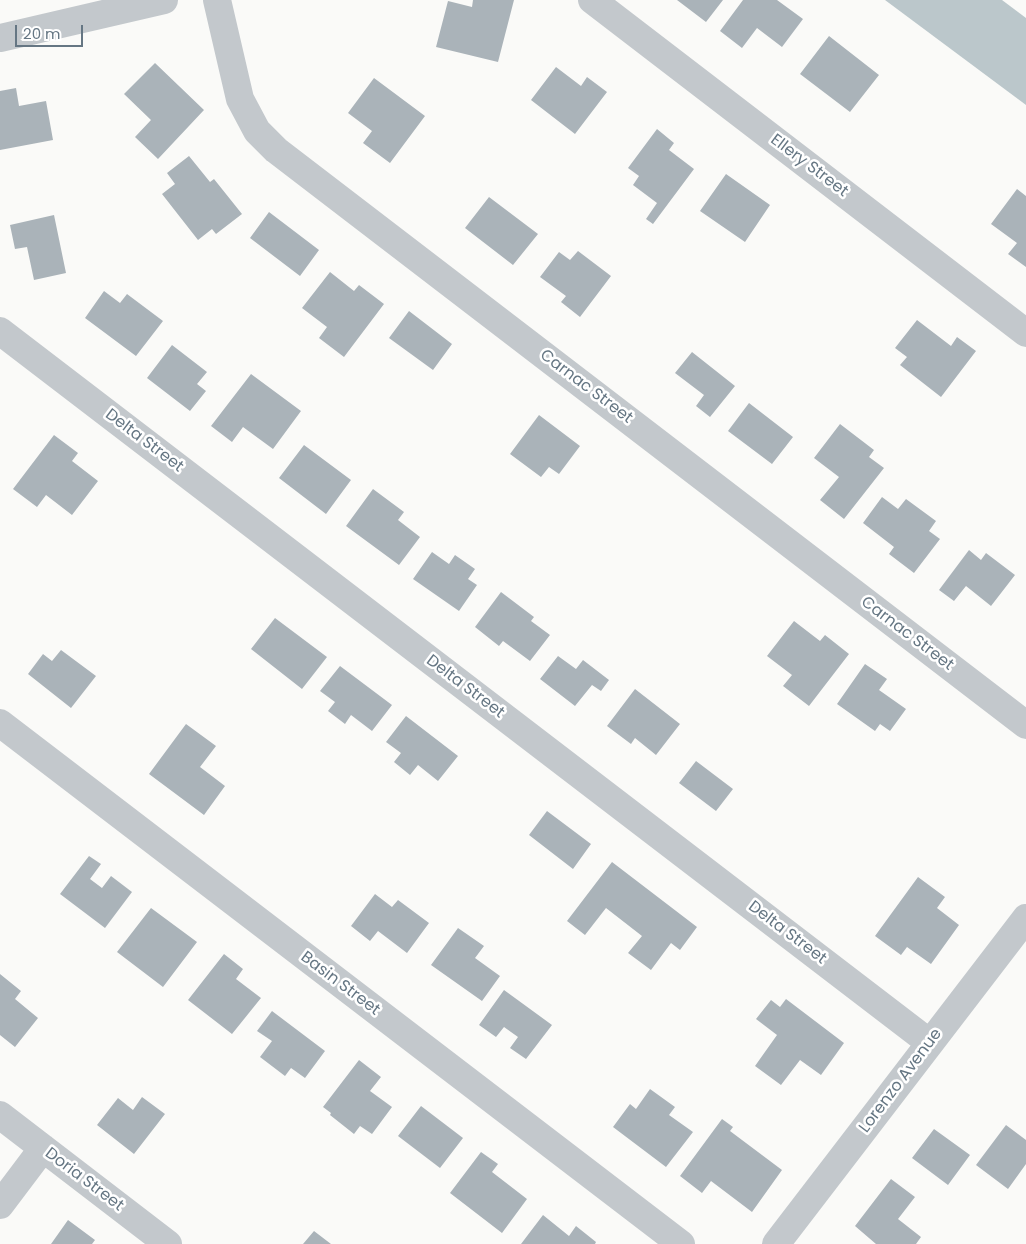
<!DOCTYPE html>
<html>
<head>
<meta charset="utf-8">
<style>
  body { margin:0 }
  #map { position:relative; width:1026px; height:1244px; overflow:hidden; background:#fafaf8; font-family:Poppins,sans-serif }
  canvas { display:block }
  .scale { position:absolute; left:15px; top:25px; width:68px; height:22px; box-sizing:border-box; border:2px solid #657683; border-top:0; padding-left:6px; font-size:15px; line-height:18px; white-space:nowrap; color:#657683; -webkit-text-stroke:4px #fff; paint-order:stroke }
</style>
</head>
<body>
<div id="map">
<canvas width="1026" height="1244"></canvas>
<div class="scale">20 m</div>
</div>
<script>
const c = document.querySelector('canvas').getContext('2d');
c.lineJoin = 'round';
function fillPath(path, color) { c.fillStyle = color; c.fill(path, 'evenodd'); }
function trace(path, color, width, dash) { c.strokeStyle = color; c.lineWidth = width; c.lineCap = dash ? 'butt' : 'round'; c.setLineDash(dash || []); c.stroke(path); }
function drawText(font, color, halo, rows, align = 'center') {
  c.font = font + ' Poppins,sans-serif'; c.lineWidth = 5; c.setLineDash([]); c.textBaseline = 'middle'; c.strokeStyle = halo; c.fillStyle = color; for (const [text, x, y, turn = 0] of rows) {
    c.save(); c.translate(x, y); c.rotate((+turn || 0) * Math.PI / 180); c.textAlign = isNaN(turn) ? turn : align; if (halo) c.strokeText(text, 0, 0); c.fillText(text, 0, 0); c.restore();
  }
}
fillPath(new Path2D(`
  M885 0H1002L1026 18V105Z`), '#bbc7cb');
fillPath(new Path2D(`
  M473 0H514L498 62 436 47 448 1 472 7Z
  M677 0H723L706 22Z
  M743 0H777L803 19 782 47 757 28 742 48 720 31Z
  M829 36 879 75 850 112 800 74Z
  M155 63 204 110 158 159 135 137 151 120 124 94Z
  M556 67 581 86 587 77 607 92 575 134 531 100Z
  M374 78 425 116 390 163 363 143 372 131 348 113Z
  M16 88 19 106 46 101 53 140 0 150V91Z
  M657 129 674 143 669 150 694 169 653 224 646 219 657 203 633 185 639 176 628 168Z
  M189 156 210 182 214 179 242 214 216 234 212 229 198 240 162 194 175 184 167 173Z
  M726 174 770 205 745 242 700 211Z
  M1017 189 1026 196V267L1008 254 1017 243 991 224Z
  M489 197 538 234 513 265 465 228Z
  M269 212 319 250 300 276 250 238Z
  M54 215 66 273 34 280 27 247 15 249 10 225Z
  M578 251 611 276 580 317 561 302 566 296 540 277 559 252 570 260Z
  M330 272 354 291 359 285 384 304 344 357 319 338 327 327 302 308Z
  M104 291 120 303 127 294 163 321 136 356 85 318Z
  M409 311 452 344 433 370 389 338Z
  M917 320 951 346 957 337 976 351 941 397 900 365 907 357 895 348Z
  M172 345 207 372 197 384 206 391 190 411 147 378Z
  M692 352 735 386 710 417 696 406 704 395 675 373Z
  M251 374 301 411 273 449 243 427 232 442 211 426Z
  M749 403 793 437 772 464 728 431Z
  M539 415 580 446 559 474 549 467 541 477 510 454Z
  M840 424 874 450 869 457 884 468 844 519 820 500 839 477 814 458Z
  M54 435 78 453 72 461 98 481 72 515 46 495 37 507 13 489Z
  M304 445 351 480 326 514 279 478Z
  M373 489 404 512 398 520 420 537 399 565 346 526Z
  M882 497 898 509 906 499 936 521 929 531 940 539 914 573 889 554 894 547 863 523Z
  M969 550 981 560 986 553 1015 575 991 606 966 586 954 601 939 590Z
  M432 552 449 564 455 555 475 569 468 579 477 585 459 611 413 579Z
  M501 592 534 617 531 621 550 635 530 661 503 641 499 646 475 627Z
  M275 618 327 657 302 689 251 649Z
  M794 621 820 641 825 635 849 654 809 706 783 686 792 675 767 656Z
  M61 650 96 676 71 708 28 674 43 654 52 661Z
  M558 656 576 669 583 660 609 680 601 691 592 685 575 706 540 679Z
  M865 664 887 679 879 690 906 709 890 731 880 724 875 731 837 704Z
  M340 666 392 705 372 731 351 715 345 724 328 711 335 702 320 691Z
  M635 689 680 724 656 755 635 738 631 744 607 726Z
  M406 716 458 756 438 781 418 765 410 775 394 762 401 753 386 742Z
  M186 724 216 746 200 767 225 786 204 815 149 774Z
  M696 761 733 789 716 811 679 783Z
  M547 811 591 844 573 869 529 835Z
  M89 856 101 864 90 879 102 888 111 876 132 892 105 928 60 894Z
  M612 862 697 927 680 950 671 943 651 970 628 953 642 936 606 908 585 935 567 921Z
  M918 877 945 897 937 908 959 925 931 964 907 947 901 955 875 936Z
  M375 894 392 907 398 900 429 923 407 953 378 931 370 941 351 926Z
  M151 908 197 942 163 987 117 952Z
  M458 928 484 946 475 958 500 976 482 1001 431 965Z
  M224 954 243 969 236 979 261 998 232 1034 188 1000Z
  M0 974 21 991 15 999 38 1018 15 1047 0 1035Z
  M504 990 552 1025 526 1059 510 1048 518 1037 504 1027 496 1037 479 1025Z
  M786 999 844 1043 821 1075 800 1060 781 1085 755 1066 777 1035 756 1019 771 1000 780 1007Z
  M272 1011 325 1051 305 1078 291 1068 285 1076 260 1057 272 1041 257 1031Z
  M359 1060 381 1077 370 1091 392 1107 372 1134 360 1126 354 1134 330 1115 331 1113 323 1107Z
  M650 1089 675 1107 669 1115 693 1132 666 1167 613 1127 630 1104 636 1109Z
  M142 1097 165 1114 134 1154 97 1125 118 1098 133 1110Z
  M421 1106 463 1138 440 1168 398 1136Z
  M722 1119 733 1127 730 1131 782 1170 752 1212 711 1181 702 1193 680 1176Z
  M1006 1125 1026 1140V1164L1008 1189 976 1165Z
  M934 1129 970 1155 948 1185 912 1158Z
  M481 1152 498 1164 492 1172 527 1199 502 1233 450 1193Z
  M891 1179 915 1197 898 1219 921 1237 916 1244H876L855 1226Z
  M543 1215 569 1236 576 1226 596 1242 595 1244H521Z
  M68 1220 95 1240 92 1244H51Z
  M314 1231 331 1244H303Z`), '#aab3b9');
trace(new Path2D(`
  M217 0 240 99 257 131 276 150 1026 725
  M592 0 1026 333
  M0 38 164 0
  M0 331 930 1043
  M0 723 681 1244
  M0 1115 168 1244
  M0 1205 43 1148
  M776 1244 1026 918`), '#c3c8cc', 28);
drawText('16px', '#657683', '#fff', [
  ["Ellery Street",809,166,37],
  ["Carnac Street",586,387,37],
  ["Delta Street",144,441,37],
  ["Carnac Street",907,634,37],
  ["Delta Street",465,687,37],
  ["Delta Street",787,933,37],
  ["Basin Street",340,984,37],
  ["Lorenzo Avenue",901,1081,-53],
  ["Doria Street",84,1180,37]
]);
</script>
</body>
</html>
